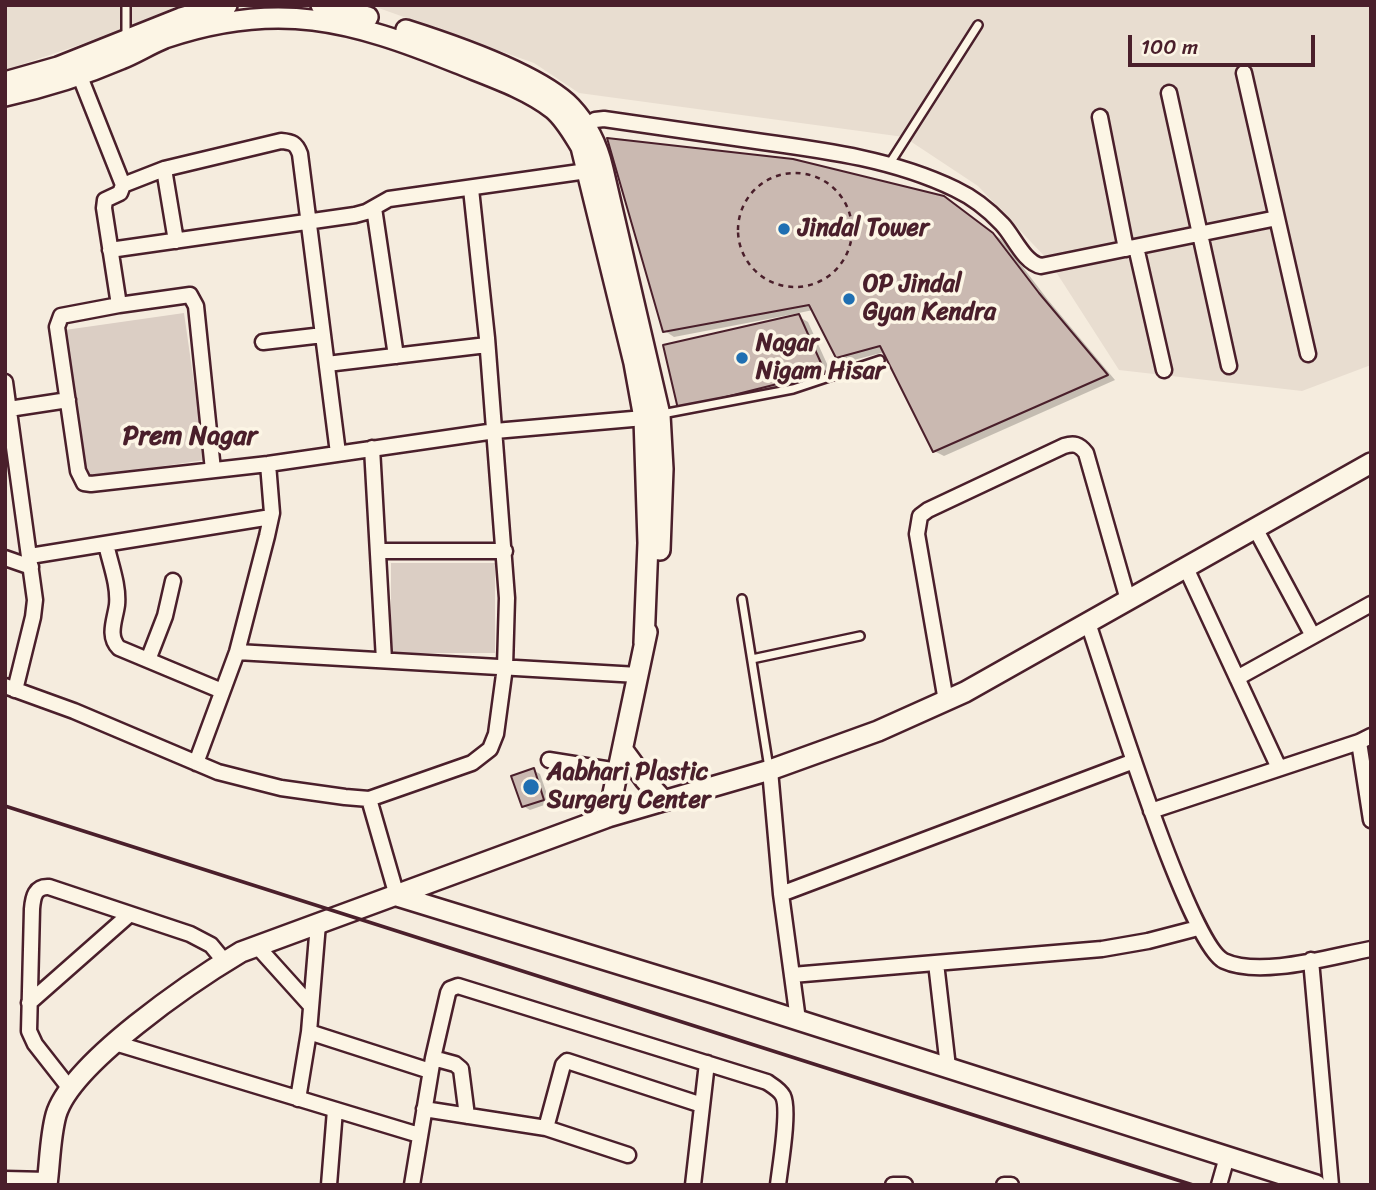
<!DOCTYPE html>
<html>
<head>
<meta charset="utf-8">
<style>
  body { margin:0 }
  #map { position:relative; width:1376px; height:1190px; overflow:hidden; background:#f5ecde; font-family:Sriracha,sans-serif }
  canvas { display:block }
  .frame { position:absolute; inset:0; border:7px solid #4a1f2b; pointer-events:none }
  .scale { position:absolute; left:1128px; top:35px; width:187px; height:32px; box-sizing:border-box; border:4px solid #4a1f2b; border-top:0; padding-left:9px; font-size:21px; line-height:24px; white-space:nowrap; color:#4a1f2b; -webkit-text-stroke:5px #fcf5e5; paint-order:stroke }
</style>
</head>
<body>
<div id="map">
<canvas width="1376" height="1190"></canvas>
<div class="frame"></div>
<div class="scale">100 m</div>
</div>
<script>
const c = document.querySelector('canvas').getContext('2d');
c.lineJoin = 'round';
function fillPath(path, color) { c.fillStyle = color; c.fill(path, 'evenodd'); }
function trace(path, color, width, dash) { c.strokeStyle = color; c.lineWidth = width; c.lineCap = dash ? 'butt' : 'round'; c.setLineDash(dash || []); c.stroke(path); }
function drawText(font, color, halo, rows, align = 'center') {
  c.font = font + ' Sriracha,sans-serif'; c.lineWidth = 7; c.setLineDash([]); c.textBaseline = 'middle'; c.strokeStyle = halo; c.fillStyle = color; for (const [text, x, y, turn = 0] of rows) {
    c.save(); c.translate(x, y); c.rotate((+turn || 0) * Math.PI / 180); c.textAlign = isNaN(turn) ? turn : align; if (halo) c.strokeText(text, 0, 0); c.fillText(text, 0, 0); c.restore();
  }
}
fillPath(new Path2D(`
  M5 5H198L5 70Z
  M370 5H1371V365L1302 391 1119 370 1049 261 978 186 904 137 579 93 534 63Z`), '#e8ddd0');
fillPath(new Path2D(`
  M184 313 205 460 86 477 65 330Z
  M391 563H495V653H391Z`), '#dbcec4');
fillPath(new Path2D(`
  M953 204 1002 240 1048 300 1115 380 944 456 934 451 885 352 846 362 837 357 813 310 794 314 808 322 833 377 689 414 680 408 794 317V314L674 337 665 331Z
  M533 770 540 774 550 803 530 810 523 806Z`), '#0003');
const building = new Path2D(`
  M607 138 793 159 944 196 993 233 1039 293 1108 375 933 452 880 346 836 358 809 305 663 332Z
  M799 314 825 372 678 409 663 345Z
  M534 768 544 800 522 807 511 776Z`);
fillPath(building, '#cab9b1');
trace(building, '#4a1f2b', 2);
const lane = new Path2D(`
  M126 5V36
  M890 163 978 25
  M662 414 793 389 880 360
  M742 599 769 768
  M752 659 860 636`);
const street = new Path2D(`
  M77 69 123 185
  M1244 73 1308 354
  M1169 93 1229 366
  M1100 117 1126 249
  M581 131 595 120 604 119C657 127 710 134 763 142 829 151 895 160 955 189 972 197 988 209 1002 224 1013 235 1024 263 1041 266L1277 218
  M164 169 176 241
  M374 208 396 356
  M1136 247 1164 370
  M110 250 355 215 366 212 389 199 594 170
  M119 305 104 208 105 200 120 193 123 185 164 169 281 141C292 142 296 143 300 154L338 453
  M263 342 323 335
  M327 364 487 345
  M5 382 35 600 33 617 15 690
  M9 409 68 400
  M372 448 384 660
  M213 470 196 306 190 295 119 305 61 316 57 327 78 471 84 483 91 484 268 464 495 431 644 418
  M1255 528 1313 636
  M106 544C110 563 119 585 117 605 115 620 107 636 119 648L222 691
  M378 551H505
  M30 556 271 517
  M5 558 31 567
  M1186 568 1279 768
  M1088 623C1106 675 1188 944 1224 961 1261 978 1332 956 1371 949
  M237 652 638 675
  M148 660 165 616 173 581
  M1237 678 1371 604
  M5 686 74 711 218 772 281 788 345 797 369 799 472 763 490 749 496 734 505 667 507 598 487 338 471 189
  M946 701 917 534 920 516 928 510 1064 446C1074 443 1079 444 1086 453L1128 600
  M1359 742 1371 820
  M549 760 618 771
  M196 763 237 652 267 536 272 513 268 464
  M770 770 781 894 798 1020
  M369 799 397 896
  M1151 811 1359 742 1371 736
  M781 894 1134 761
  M256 945 311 1006
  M1311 960 1331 1185
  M936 963 948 1067
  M792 975 1102 949 1148 941 1198 928
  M29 1003 130 914
  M309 1032 430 1071
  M115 1043 419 1135
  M433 1058 455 1064 461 1069 467 1116
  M71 1090 35 1044 29 1031 32 909C33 897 35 886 49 887L190 934 211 945 225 962
  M298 1099 309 1032 318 924
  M424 1109 546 1128 628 1155
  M546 1128 563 1065 567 1061 702 1105
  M5 1179 48 1180
  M329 1185 335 1110
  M412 1185 433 1058 448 993 450 989 458 986 767 1082C773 1086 780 1090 783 1096 790 1110 780 1167 778 1185
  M693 1185 707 1063
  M893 1185H905
  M1004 1185H1011
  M1219 1185 1227 1157`);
const secondary = new Path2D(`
  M321 5 368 17
  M406 30C450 44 540 75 571 107 587 124 598 147 603 169L660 415 663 469 660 550
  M5 82 58 67 181 18 227 5
  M5 96C45 87 84 75 121 59 136 53 150 44 165 38 277 0 351 20 457 63 489 76 526 88 553 109 565 119 573 134 581 147L634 363 644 418 648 543 644 643
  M623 750 645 780 664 801
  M608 817 647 632
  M397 896 713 993 1316 1185
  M47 1185C50 1162 50 1137 56 1115 71 1063 194 980 241 952L608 817 770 770 878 731 965 692 1371 463`);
trace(lane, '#4a1f2b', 12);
trace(street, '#4a1f2b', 19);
trace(secondary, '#4a1f2b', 24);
trace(new Path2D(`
  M738 230a57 57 0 1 1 114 0a57 57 0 1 1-114 0Z`), '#4a1f2b', 2.5, [5, 5]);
trace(lane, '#fcf5e5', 7);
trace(street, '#fcf5e5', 14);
trace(secondary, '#fcf5e5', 19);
trace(new Path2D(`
  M5 806 1193 1185`), '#4a1f2b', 3.5);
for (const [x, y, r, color] of [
  [784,229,7,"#1f6fb2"],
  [849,299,7,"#1f6fb2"],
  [742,358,7,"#1f6fb2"],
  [531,787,9,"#1f6fb2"]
]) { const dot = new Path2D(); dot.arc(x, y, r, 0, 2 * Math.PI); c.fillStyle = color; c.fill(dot); trace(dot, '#fcf5e5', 2.5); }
drawText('bold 24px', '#4a1f2b', '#fcf5e5', [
  ["Jindal Tower",798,229],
  ["OP Jindal",863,285],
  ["Gyan Kendra",863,313],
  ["Nagar",756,344],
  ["Nigam Hisar",756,372],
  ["Aabhari Plastic",547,773],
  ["Surgery Center",547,801]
], 'left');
drawText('bold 26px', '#4a1f2b', '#fcf5e5', [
  ["Prem Nagar",190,437]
]);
</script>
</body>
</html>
